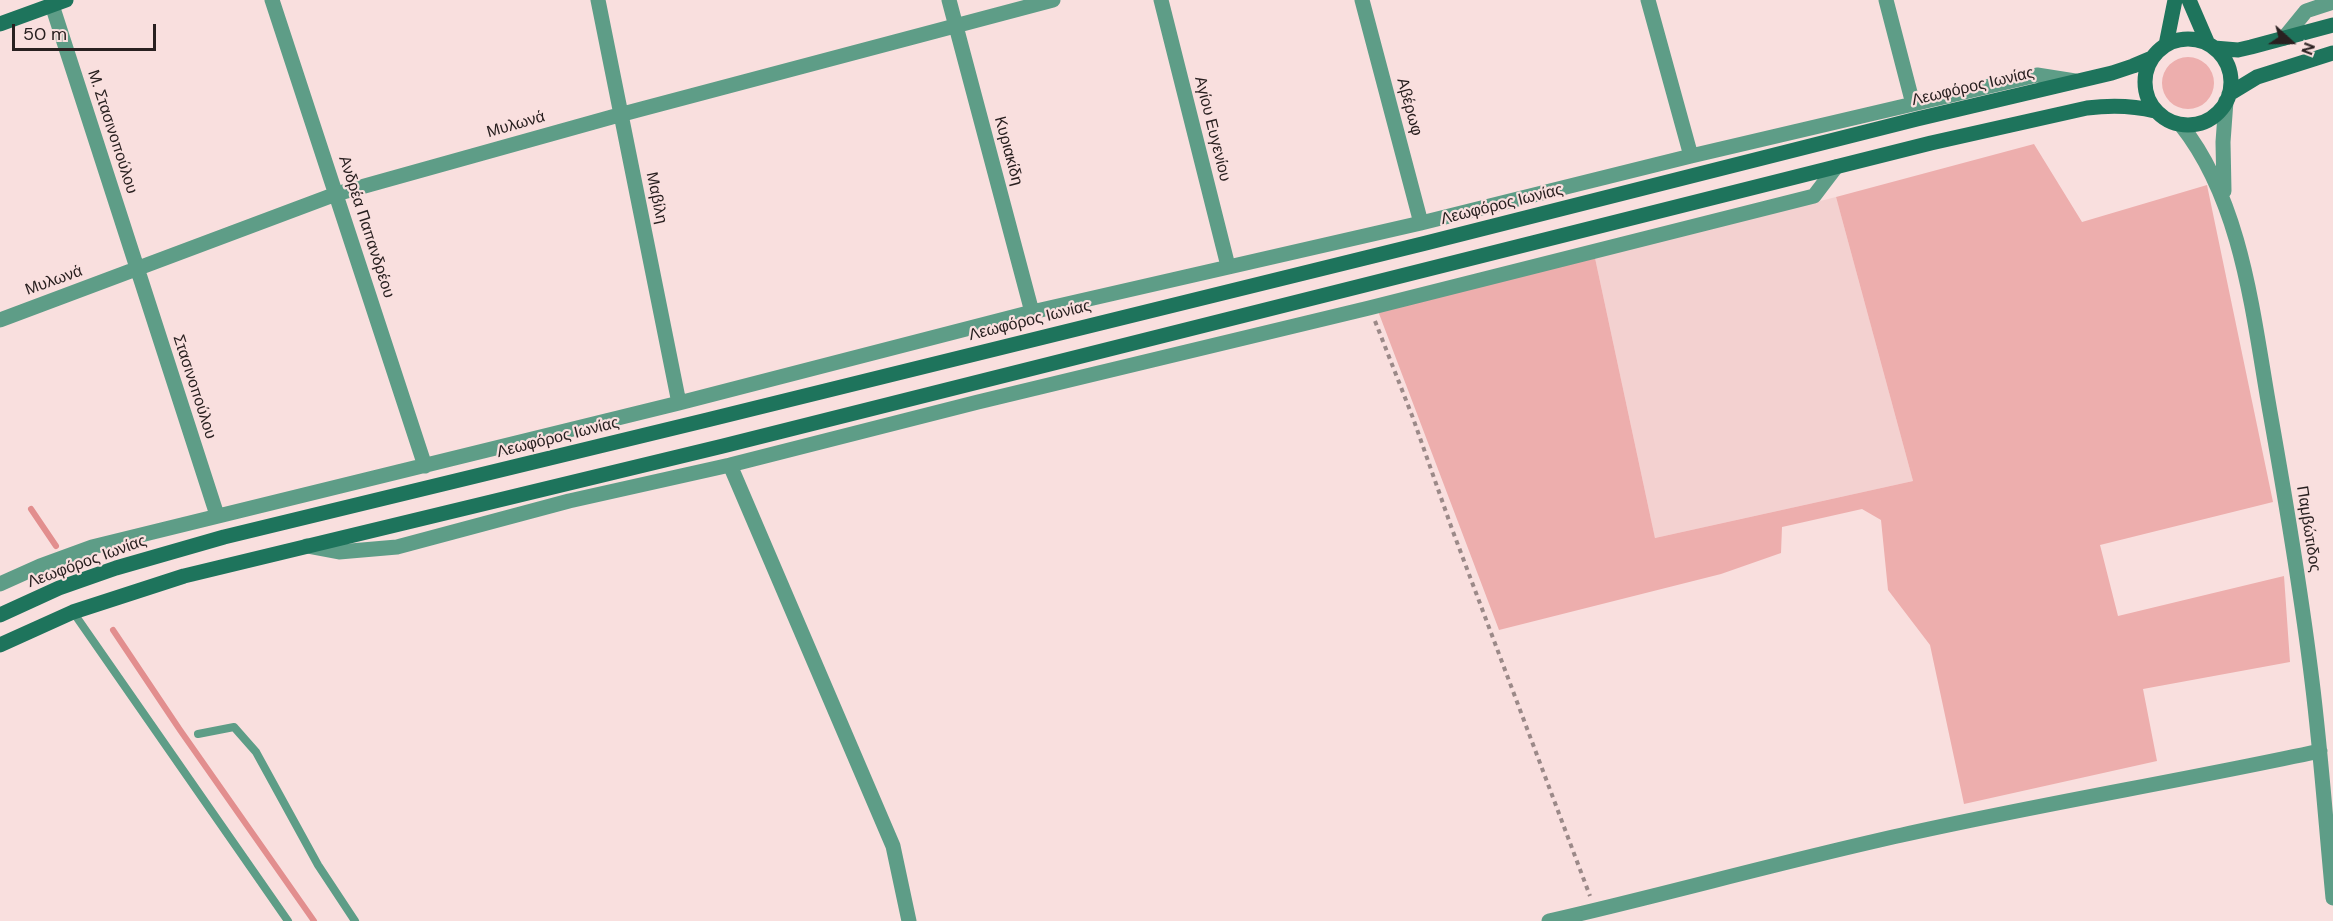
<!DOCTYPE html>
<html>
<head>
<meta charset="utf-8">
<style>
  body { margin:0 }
  #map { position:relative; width:2333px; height:921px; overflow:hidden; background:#f9dfde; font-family:"DM Sans",sans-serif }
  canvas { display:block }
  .north { position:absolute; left:2261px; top:12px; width:60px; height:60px; -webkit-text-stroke:4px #f9dfde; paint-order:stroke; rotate:111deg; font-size:16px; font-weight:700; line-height:24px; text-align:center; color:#292020 }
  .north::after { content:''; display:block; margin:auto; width:21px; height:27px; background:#292020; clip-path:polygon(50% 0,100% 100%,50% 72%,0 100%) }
  .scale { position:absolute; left:12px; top:24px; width:144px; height:27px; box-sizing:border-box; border:3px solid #292020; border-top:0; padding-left:8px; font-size:18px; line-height:21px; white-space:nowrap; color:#292020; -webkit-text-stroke:4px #f9dfde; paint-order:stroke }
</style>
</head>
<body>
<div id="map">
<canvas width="2333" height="921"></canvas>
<div class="north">N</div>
<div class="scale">50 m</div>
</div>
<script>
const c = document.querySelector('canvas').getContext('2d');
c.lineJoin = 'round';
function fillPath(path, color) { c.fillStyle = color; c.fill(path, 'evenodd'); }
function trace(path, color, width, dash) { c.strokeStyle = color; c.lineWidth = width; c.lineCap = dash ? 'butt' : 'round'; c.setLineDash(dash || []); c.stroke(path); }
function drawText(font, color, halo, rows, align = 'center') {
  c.font = font + ' "DM Sans",sans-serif'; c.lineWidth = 4.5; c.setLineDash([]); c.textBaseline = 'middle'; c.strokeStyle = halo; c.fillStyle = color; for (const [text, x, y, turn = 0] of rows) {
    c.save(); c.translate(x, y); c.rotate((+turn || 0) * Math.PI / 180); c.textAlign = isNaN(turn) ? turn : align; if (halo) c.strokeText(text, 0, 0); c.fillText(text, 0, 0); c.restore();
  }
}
fillPath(new Path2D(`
  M1836 197 1913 481 1655 538 1595 258Z`), '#f3d1d0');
fillPath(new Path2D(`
  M2162 83a26 26 0 1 1 52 0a26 26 0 1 1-52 0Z
  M2034 144 2082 222 2207 185 2273 502 2100 545 2118 616 2284 576 2290 662 2143 689 2157 761 1964 804 1930 645 1888 590 1881 520 1862 509 1782 527 1781 553 1721 574 1499 630 1378 311 1595 258 1655 538 1913 481 1836 197Z`), '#edaead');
trace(new Path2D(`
  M31 509 56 546
  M113 630 180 730 314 921`), '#e28e8e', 6);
trace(new Path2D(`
  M1375 321 1413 418 1452 529 1590 896`), '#9b8988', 4, [4.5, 4.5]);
trace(new Path2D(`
  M73 612 288 921
  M198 734 234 727 256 752 318 865 355 921`), '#5e9d87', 8);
trace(new Path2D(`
  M272 0 425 466
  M598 0 679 403
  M949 0 1032 312
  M1161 0 1228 266
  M1362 0 1421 223
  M1648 0 1691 156
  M1886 0 1913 104
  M52 5 217 515
  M2284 38 2306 11 2333 2
  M2181 125C2243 203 2253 317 2270 412 2286 502 2301 591 2312 681 2321 753 2326 826 2333 898
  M2224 191 2223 142 2226 101
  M0 320 336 194 619 115 1053 0
  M730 465 893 846 909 921
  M307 546 339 552 397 547 569 501 730 465 978 402 1369 308 1814 196 1836 167
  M0 584 40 566 92 547 679 403 1032 312 1421 223 1691 156 2037 75 2075 81
  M1549 921C1667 894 1784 861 1902 835 2040 804 2181 781 2320 751`), '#5e9d87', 15);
trace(new Path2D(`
  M2189 0 2208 44
  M0 24 66 0
  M2145 82a43 43 0 1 1 86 0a43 43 0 1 1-86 0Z
  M2166 45 2175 0
  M2214 48 2238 50 2251 47 2333 25
  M2229 94 2257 77 2333 53
  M0 615 59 588 116 568 224 537 707 420 1426 243 1917 119 2112 73 2133 66 2152 58
  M0 645 73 612 184 576 723 446 1931 143 2087 108C2111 105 2131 105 2155 111`), '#1e745c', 15);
drawText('16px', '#292020', '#f9dfde', [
  ["Λεωφόρος Ιωνίας",1973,87,-13],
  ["Αβέρωφ",1409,107,75],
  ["Μυλωνά",516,125,-16],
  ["Αγίου Ευγενίου",1212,129,76],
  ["Μ. Στασινοπούλου",112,132,72],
  ["Κυριακίδη",1008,151,75],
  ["Μαβίλη",656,198,78],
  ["Λεωφόρος Ιωνίας",1502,205,-14],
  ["Ανδρέα Παπανδρέου",366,227,72],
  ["Μυλωνά",54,281,-20],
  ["Λεωφόρος Ιωνίας",1030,321,-14],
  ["Στασινοπούλου",194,387,72],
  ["Λεωφόρος Ιωνίας",558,438,-14],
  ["Παμβώτιδος",2308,529,81],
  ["Λεωφόρος Ιωνίας",87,562,-20]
]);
</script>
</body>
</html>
